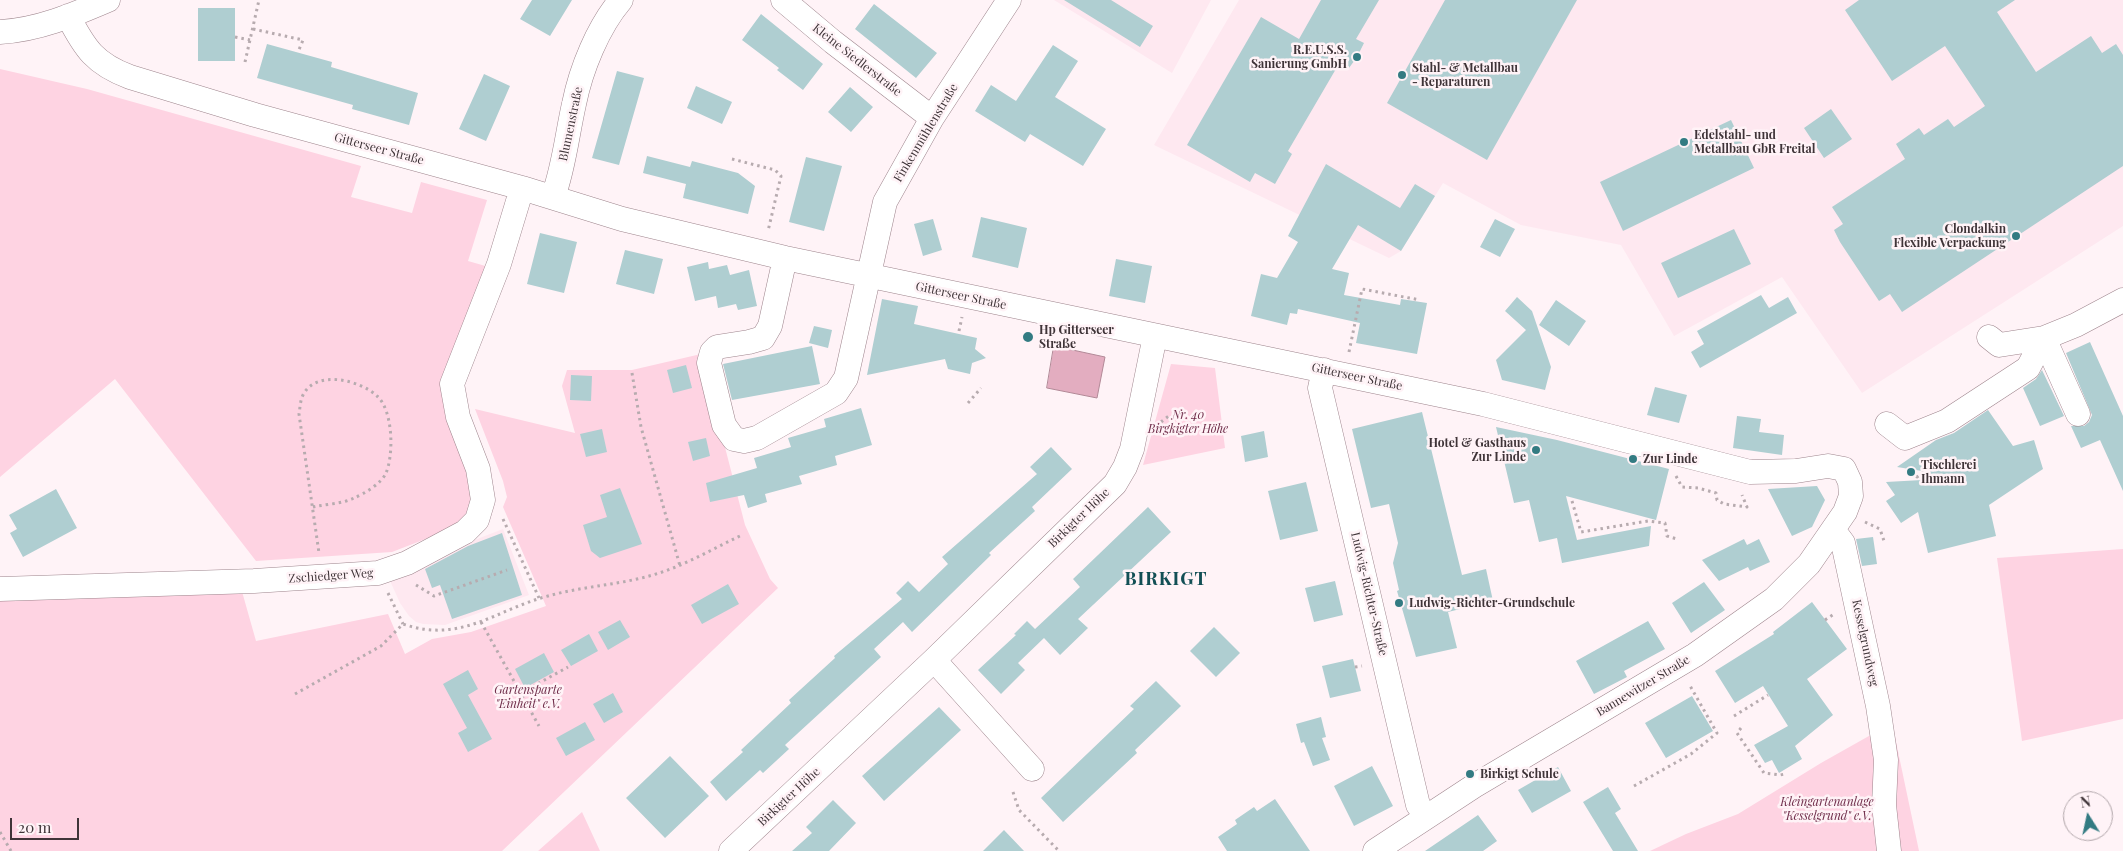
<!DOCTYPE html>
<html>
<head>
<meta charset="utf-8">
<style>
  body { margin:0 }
  #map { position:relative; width:2123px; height:851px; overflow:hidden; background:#fff3f7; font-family:"Playfair Display",serif }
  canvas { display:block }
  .north { position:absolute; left:2063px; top:791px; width:50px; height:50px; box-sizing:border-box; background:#fff3f7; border:1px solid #b2a7ab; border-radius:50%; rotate:350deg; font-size:14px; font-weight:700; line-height:20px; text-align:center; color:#3f3438 }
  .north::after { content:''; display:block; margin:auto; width:18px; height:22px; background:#337b82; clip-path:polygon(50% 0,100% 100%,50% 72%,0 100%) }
  .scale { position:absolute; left:10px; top:818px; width:69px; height:22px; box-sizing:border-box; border:2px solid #3f3438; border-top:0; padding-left:6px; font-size:15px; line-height:18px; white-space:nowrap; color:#3f3438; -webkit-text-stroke:4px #fff3f7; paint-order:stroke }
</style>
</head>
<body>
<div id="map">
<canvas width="2123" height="851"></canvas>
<div class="north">N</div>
<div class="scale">20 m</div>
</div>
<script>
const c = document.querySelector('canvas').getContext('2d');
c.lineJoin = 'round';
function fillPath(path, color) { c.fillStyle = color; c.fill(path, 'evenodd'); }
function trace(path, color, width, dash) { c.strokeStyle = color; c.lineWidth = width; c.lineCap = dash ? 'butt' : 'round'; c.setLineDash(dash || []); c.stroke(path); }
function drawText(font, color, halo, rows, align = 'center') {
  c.font = font + ' "Playfair Display",serif'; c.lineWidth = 5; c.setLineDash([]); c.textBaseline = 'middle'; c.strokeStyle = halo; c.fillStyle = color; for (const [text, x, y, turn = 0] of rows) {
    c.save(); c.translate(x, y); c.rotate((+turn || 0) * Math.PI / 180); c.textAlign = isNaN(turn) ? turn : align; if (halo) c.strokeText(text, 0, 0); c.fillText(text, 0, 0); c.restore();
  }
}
fillPath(new Path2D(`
  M1054 0H1211L1172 73Z
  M1239 0H2123V226L1862 393 1782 277 1674 336 1621 245 1521 225 1443 183 1401 251 1389 258 1154 145Z
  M503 529 529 595 445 625 423 624 416 622 409 616 400 603 387 574Z`), '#fee8f0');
fillPath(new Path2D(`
  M0 69 87 89 361 166 351 197 412 213 421 182 487 200 468 261 489 267 452 353 477 490 464 521 454 528 392 552 256 561 115 379 0 477Z
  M701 354 745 525 770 579 778 588 502 851H0V600L241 588 256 641 388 614 405 654 432 639 471 632 546 606 503 507 507 497 503 481 475 409 575 433 562 386 567 370H632Z
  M1171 364 1215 368 1225 448 1143 465Z
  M2123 549V719L2022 741 1997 558Z
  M1892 723 1919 851H1650L1686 834 1738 814 1821 763Z
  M582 812 600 851H538Z`), '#fed3e2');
const water = new Path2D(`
  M1054 346 1105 357 1097 398 1047 388Z`);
fillPath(water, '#e3adc0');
trace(water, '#b28997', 1);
fillPath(new Path2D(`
  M532 0H572L550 36 520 19Z
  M1064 0H1111L1153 26 1140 47Z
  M1321 0H1379L1356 39 1364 43 1357 57 1349 68 1340 62 1288 151 1292 154 1275 184 1255 173 1250 182 1187 145 1261 17 1299 39Z
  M1445 0H1577L1487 160 1387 103Z
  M1859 0H2015L1997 12 2036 72 2091 36 2102 53 2116 44 2123 55V166L1902 312 1890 294 1879 301 1840 242 1834 230 1843 224 1832 207 1905 159 1896 144 1919 128 1924 135 1948 119 1954 127 1985 106 1945 46 1892 81 1845 10Z
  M874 4 937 53 916 78 855 29Z
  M198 8H235V61H198Z
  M761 14 823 64 803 90 777 70 779 68 742 40Z
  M267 44 332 62 331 67 418 93 409 125 352 109 353 105 257 78Z
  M1053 45 1078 61 1055 97 1106 129 1083 166 1030 134 1025 142 975 111 991 85 1016 101Z
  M617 71 644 78 619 165 592 158Z
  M484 74 510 86 486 141 459 129Z
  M696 86 732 102 722 124 687 108Z
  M850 87 873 107 851 132 828 112Z
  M1831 109 1852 139 1824 158 1804 128Z
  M1731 120 1754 168 1623 231 1600 182Z
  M647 156 690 167 692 161 738 173 755 186 748 214 683 198 686 184 643 173Z
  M806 157 842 166 824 231 789 222Z
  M1326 164 1400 208 1415 184 1435 196 1401 251 1358 225 1332 269 1349 273 1344 295 1400 305 1401 299 1427 303 1417 354 1356 343 1360 323 1298 309 1297 314 1290 313 1287 325 1251 316 1261 274 1277 278 1298 242 1288 236Z
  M981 217 1027 228 1018 268 972 257Z
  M933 219 942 250 923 256 914 224Z
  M1495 219 1515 229 1500 257 1480 247Z
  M1734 229 1751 264 1678 298 1661 263Z
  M540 233 577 242 564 293 527 284Z
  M625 250 663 259 654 294 616 284Z
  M1116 259 1152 266 1145 303 1109 296Z
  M708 262 709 269 727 265 730 275 749 270 757 306 738 310 736 304 718 308 716 296 695 301 687 267Z
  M1761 295 1769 308 1788 297 1797 313 1700 368 1691 352 1704 344 1697 331Z
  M1517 297 1532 311 1551 367 1545 390 1502 380 1496 360 1526 330 1505 311Z
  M882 299 918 306 914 324 977 338 975 349 986 358 972 363 970 374 948 369 945 359 867 375Z
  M1556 300 1586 321 1569 346 1539 325Z
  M814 326 832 330 828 348 809 343Z
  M2090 342 2123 416V491L2100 440 2081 448 2071 426H2084L2089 422 2092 415 2066 353Z
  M812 346 820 384 732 400 723 364Z
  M686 365 692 388 673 393 667 370Z
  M2042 370 2064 416 2040 426 2023 388 2036 379Z
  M571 375 592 376 591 401 570 400Z
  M1655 387 1687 395 1679 423 1647 415Z
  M861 408 872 445 835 456 837 465 799 476 802 484 765 494 767 502 748 508 744 495 710 502 706 483 757 468 754 458 791 447 788 438 826 427 824 419Z
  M1988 410 2013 446 2034 440 2043 469 1989 505 1996 536 1928 553 1918 512 1901 523 1886 501 1895 495 1886 482 1922 480V471L1897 467 1936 440 1954 433Z
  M1422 412 1462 575 1486 569 1493 601 1448 612 1457 648 1416 657 1397 591 1399 590 1393 563 1398 543 1389 504 1371 508 1352 429Z
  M1737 416 1761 419 1759 432 1784 435 1782 455 1733 448Z
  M1496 427 1557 440 1669 469 1656 520 1566 496 1577 540 1651 526 1649 546 1562 563 1557 538 1539 542 1529 500 1514 503Z
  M602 429 607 452 586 457 580 434Z
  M1264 431 1268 457 1245 462 1241 436Z
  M706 438 710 456 693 461 688 442Z
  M1051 447 1072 469 1032 507 1035 511 989 553 991 555 912 632 903 622 874 649 881 657 785 745 789 749 763 773 760 770 726 801 710 782 743 752 741 750 791 703 789 700 835 658 834 656 902 599 896 593 908 581 919 592 948 564 942 557 1037 474 1030 467Z
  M1306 482 1318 531 1280 540 1268 491Z
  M1817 486 1825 500 1812 527 1792 536 1768 489Z
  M620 488 642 544 600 558 591 551 583 525 607 517 600 495Z
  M56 489 77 528 23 557 10 533 17 529 9 515Z
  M1148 507 1171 532 1078 619 1088 628 1060 655 1044 638 1018 663 1025 670 1001 694 978 670 1016 635 1014 634 1027 621 1035 629 1080 587 1073 579Z
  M502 533 522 595 452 619 440 585 432 588 425 569 468 546Z
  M1873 537 1877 564 1862 566 1856 539Z
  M1744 539 1747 545 1759 539 1770 562 1750 571 1748 567 1719 581 1702 560Z
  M1335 581 1343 615 1314 622 1305 588Z
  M1704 582 1725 610 1691 633 1672 603Z
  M728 584 739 604 702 624 691 605Z
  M1812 602 1847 649 1807 679 1833 715 1795 746 1802 759 1779 773 1772 760 1765 763 1754 745 1788 726 1763 686 1735 703 1715 671 1774 634 1773 632Z
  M620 620 630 637 608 650 598 632Z
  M1648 621 1665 649 1624 671 1627 677 1594 694 1576 661Z
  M1214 627 1240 653 1216 677 1190 651Z
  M589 634 598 651 571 666 561 650Z
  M544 653 554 672 525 688 515 669Z
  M1353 659 1361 691 1330 698 1322 666Z
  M468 670 478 689 468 695 492 739 468 752 458 733 467 728 443 684Z
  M1156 681 1181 706 1135 750 1137 753 1063 822 1041 798 1134 709 1130 706Z
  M613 693 623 712 604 723 593 704Z
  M1692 696 1713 731 1666 758 1645 723Z
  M939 707 961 730 884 801 862 776Z
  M1321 717 1326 737 1322 738 1330 760 1313 766 1304 742 1301 743 1296 724Z
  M585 722 595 740 566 756 556 738Z
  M670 756 709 796 665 838 626 798Z
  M1372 766 1393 806 1354 826 1334 786Z
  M1558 767 1571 791 1532 813 1518 790Z
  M1608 787 1621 809 1615 813 1638 851H1613L1583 802Z
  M1275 799 1310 851H1227L1218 837 1237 824 1235 820 1254 807 1257 811Z
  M833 800 856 823 829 851H792L812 833 806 827Z
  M1478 815 1497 841 1483 851H1425Z
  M1004 830 1024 851H983Z`), '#afced1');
const minor = new Path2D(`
  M783 0 833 42 932 118
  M68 16C85 49 95 64 130 77L255 115 522 188 622 219 785 258 1483 404 1750 472 1796 471 1828 466 1844 469 1850 482 1851 496 1845 512 1809 564 1774 599 1695 655 1474 786 1375 851
  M0 32C38 30 73 15 108 0
  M553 197C564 167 567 135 574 104 581 69 598 27 621 0
  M785 258 770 326 763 338 749 342 717 347 712 352 709 363 724 425 734 439 744 441 757 438 836 393 846 378 885 202 932 118 1009 0
  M1989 337 1999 345 2044 338 2076 325 2123 300
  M2044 338 2078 414
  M1324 370 1320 388 1418 805 1426 816
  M1887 424 1905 438 1947 421 2028 368 2044 338
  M1834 531 1843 543 1878 706 1886 760 1884 805 1889 851
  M0 589 254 581 378 573 407 563 465 532 477 520 483 500 478 469 458 417 452 384 499 264 522 188
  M934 660 1032 769
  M731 851 934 660 1115 484 1125 467 1132 449 1155 336`);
trace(minor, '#9e858d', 25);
trace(new Path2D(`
  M253 29 303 40 298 52
  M235 37 250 40
  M245 62 259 0
  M732 159 775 170 781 176 768 231
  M959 331 962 317
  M1349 352 1362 289 1420 300
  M632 373 641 427 680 566
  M968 403 981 388
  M1161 422 1170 415
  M1913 471 1917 477 1925 471
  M1676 476 1682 487 1698 488 1716 493 1717 500 1724 504 1747 507 1742 495
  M1572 501 1581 532 1648 521 1665 523 1667 536 1677 539
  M313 507C326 504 342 504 354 498 364 494 382 483 386 473 394 454 393 410 377 396 360 380 316 369 303 395 300 401 300 409 299 414L319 553
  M503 519 539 598
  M1865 522 1880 529 1884 541
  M416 585 434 596 507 570
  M388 593 403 624
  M1825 620 1834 614
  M481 622 539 726
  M1355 667 1362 666
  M521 693 568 667
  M295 694 381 646 403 624C461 644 495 610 548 596 583 586 621 585 656 574 686 565 714 548 742 535
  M1734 716 1768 695
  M1741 728 1737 733 1764 773 1780 775 1785 774
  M1634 786 1691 754 1717 733 1689 684
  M1013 792 1019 810 1059 851
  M0 832 11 851`), '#b7abaf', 3, [2.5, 4]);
trace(minor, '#fff', 24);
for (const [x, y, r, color] of [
  [1357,57,5,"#337b82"],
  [1402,75,5,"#337b82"],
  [1684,142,5,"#337b82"],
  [2016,236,5,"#337b82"],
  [1028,337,6,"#337b82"],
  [1536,450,5,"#337b82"],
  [1633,459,5,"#337b82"],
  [1911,472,5,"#337b82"],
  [1399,603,5,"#337b82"],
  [1470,774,5,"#337b82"]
]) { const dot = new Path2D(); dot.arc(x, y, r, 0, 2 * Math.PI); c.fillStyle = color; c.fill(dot); trace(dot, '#fff3f7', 2); }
drawText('bold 12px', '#3f3438', '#fff3f7', [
  ["R.E.U.S.S.",1347,50,"right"],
  ["Sanierung GmbH",1347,64,"right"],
  ["Stahl- & Metallbau",1412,68],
  ["- Reparaturen",1412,82],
  ["Edelstahl- und",1694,135],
  ["Metallbau GbR Freital",1694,149],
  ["Clondalkin",2006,229,"right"],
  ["Flexible Verpackung",2006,243,"right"],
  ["Hp Gitterseer",1039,330],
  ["Straße",1039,344],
  ["Hotel & Gasthaus",1526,443,"right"],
  ["Zur Linde",1526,457,"right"],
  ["Zur Linde",1643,459],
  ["Tischlerei",1921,465],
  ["Ihmann",1921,479],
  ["Ludwig-Richter-Grundschule",1409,603],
  ["Birkigt Schule",1480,774]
], 'left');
drawText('12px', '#3f3438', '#fff3f7', [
  ["Kleine Siedlerstraße",857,60,38],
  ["Blumenstraße",571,124,-78],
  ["Finkenmühlenstraße",926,133,-59],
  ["Gitterseer Straße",379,149,15],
  ["Gitterseer Straße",961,296,12],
  ["Gitterseer Straße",1357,377,12],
  ["Birkigter Höhe",1079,518,-44],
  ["Zschiedger Weg",331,576,-4],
  ["Ludwig-Richter-Straße",1369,594,77],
  ["Kesselgrundweg",1865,643,78],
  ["Bannewitzer Straße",1643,686,-31],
  ["Birkigter Höhe",789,797,-43]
]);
drawText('italic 12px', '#702e4b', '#fff3f7', [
  ["Nr. 40",1188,415],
  ["Birgkigter Höhe",1188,429],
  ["Gartensparte",528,690],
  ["\"Einheit\" e.V.",528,704],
  ["Kleingartenanlage",1827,802],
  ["\"Kesselgrund\" e.V.",1827,816]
]);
c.letterSpacing = '1px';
drawText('bold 18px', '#124f55', '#fff3f7', [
  ["BIRKIGT",1166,579]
]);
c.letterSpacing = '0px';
</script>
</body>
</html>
